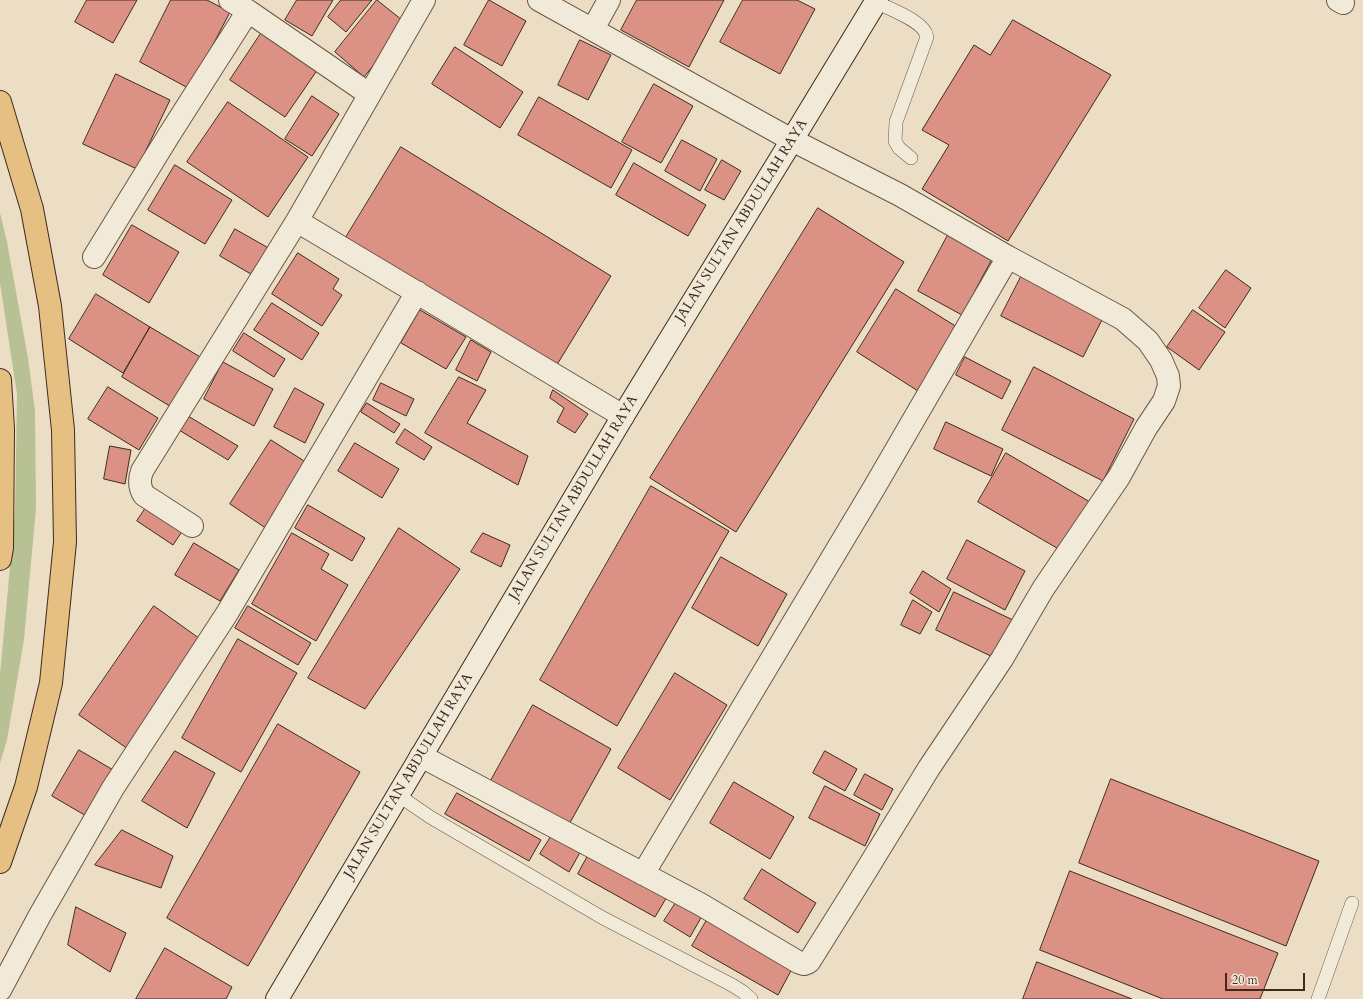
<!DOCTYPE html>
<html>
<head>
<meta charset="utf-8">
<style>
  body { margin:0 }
  #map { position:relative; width:1363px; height:999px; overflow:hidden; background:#ebdec4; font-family:Cardo,serif }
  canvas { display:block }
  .scale { position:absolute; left:1225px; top:973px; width:80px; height:18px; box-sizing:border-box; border:2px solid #3f2a1c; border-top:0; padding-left:5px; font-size:12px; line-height:14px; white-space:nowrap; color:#3f2a1c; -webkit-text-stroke:3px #f2ead9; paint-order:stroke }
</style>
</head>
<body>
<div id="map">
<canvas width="1363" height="999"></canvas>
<div class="scale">20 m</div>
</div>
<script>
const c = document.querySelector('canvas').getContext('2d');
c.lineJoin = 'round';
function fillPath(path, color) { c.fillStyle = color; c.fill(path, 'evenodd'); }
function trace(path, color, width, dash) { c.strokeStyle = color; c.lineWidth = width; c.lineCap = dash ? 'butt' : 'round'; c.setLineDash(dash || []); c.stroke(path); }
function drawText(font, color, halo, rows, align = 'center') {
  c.font = font + ' Cardo,serif'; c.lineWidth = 3; c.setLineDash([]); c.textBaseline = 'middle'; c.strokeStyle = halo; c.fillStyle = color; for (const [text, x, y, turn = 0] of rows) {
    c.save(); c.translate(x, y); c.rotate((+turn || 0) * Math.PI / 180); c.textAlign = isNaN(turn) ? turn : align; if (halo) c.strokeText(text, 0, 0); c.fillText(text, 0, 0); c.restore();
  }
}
fillPath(new Path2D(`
  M0 213 7 242 28 358 35 411 36 508 24 639 7 740 0 763V674L15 514 17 394 0 283Z`), '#b8c193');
const building = new Path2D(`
  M87 0H137L113 43 75 22Z
  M171 0H207L230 12 190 89 140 62Z
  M297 0H333L312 36 285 20Z
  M341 0H372L346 32 328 17Z
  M377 0 407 24 364 77 335 52Z
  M489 0 526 21 502 66 464 45Z
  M637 0H724L689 67 621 30Z
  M743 0H797L815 9 780 74 720 42Z
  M1013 20 1111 75 1008 241 922 189 949 145 922 130 974 45 990 55Z
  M262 32 318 69 285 117 230 80Z
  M580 40 611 55 588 100 558 85Z
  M455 47 523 92 500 128 432 84Z
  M116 74 170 100 137 169 83 144Z
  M654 84 693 106 661 163 622 142Z
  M312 96 339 114 312 156 285 139Z
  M539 97 632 150 611 188 518 135Z
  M228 102 308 157 268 217 187 162Z
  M682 140 717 159 700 191 665 171Z
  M401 147 611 276 555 368 345 239Z
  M722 160 741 171 724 200 705 190Z
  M634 163 706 205 688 236 616 195Z
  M175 165 232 200 205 244 148 210Z
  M818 208 904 262 736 532 650 478Z
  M132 225 179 252 149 303 103 275Z
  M235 229 272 250 256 277 220 256Z
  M948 235 992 259 962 315 918 291Z
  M298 253 339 279 333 289 342 295 322 326 272 294Z
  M1226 270 1251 288 1225 328 1199 308Z
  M1023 273 1105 314 1083 357 1001 316Z
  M896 289 957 327 918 391 857 352Z
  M96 294 150 327 123 373 69 339Z
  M272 303 319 333 302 360 254 330Z
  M420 310 466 337 446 369 401 343Z
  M1193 310 1225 332 1199 370 1167 347Z
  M150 327 202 358 173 408 122 377Z
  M244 333 285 359 274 377 233 351Z
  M471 340 491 352 477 381 456 370Z
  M965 357 1011 381 1002 399 956 375Z
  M223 362 273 389 254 426 204 399Z
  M1034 367 1134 419 1103 481 1002 430Z
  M459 377 486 390 467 423 528 456 518 485 425 433Z
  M381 383 414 399 406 416 373 400Z
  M108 387 158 418 139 450 88 419Z
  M295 388 324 404 305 443 274 427Z
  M553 390 588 414 575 433 557 422 564 408 550 398Z
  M367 403 400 424 394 433 361 412Z
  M183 413 238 446 228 460 174 427Z
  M946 422 1003 449 991 476 934 449Z
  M405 429 432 447 424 460 396 443Z
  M271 440 312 466 270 531 230 504Z
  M355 443 399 469 382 498 338 471Z
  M110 446 131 450 125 484 104 479Z
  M1006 453 1090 502 1062 551 978 502Z
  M651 486 729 531 617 726 540 680Z
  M308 505 365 538 352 561 295 528Z
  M147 506 183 530 173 545 137 521Z
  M399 528 460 569 365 709 308 678Z
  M292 533 329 554 321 569 348 585 316 641 252 604Z
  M483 533 510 545 501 567 471 552Z
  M967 540 1025 571 1005 610 947 579Z
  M194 543 239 570 220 601 175 575Z
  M721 557 787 594 758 646 692 608Z
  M923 571 951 589 939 612 910 593Z
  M954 592 1013 620 995 658 936 630Z
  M913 600 932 612 920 634 901 625Z
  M154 606 203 641 128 749 79 715Z
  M248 606 311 643 298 665 235 628Z
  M238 639 297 673 241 772 182 738Z
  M675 673 727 705 670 800 618 768Z
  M533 705 611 749 567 828 489 784Z
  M278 724 360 772 248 966 167 918Z
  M79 750 115 771 88 817 52 796Z
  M175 751 215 773 187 828 142 801Z
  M825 751 857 769 845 791 813 773Z
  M865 774 893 789 882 810 854 795Z
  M1111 779 1319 861 1286 946 1079 863Z
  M734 782 794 817 770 859 710 823Z
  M825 786 880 814 865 846 809 818Z
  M457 793 541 840 529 861 445 814Z
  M122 830 173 856 161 888 95 865Z
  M554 832 582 849 569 872 540 854Z
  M590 852 668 895 655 917 578 874Z
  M762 869 816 903 798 933 744 899Z
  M1070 871 1278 953 1260 999H1163L1040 950Z
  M677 901 702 916 690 937 664 921Z
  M76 907 126 933 110 972 68 945Z
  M708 918 793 967 778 995 692 946Z
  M165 948 232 987 226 999H136Z
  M1037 962 1132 999H1023Z`);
fillPath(building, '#db9285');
trace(building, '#3f2a1c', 1);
const service = new Path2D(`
  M876 2C889 9 925 21 927 37L896 122 895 141 899 148 911 158
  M398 795 430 817 603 918 732 985 743 992 751 999
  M1318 999 1352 903`);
const minor = new Path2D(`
  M230 0 248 11 369 94
  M424 0 297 221 623 416
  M1338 0 1343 3
  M593 29 609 0
  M94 257 169 135 248 11
  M192 526 144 495C139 487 139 480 142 471L297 221
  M421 756 700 904 798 962 804 964 809 962 856 887 929 768 1002 659 1043 589 1119 477 1146 428 1164 401 1169 386 1168 376 1161 360 1148 341 1123 319 1008 257 900 195 792 140 539 0
  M643 874 874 488 1008 257
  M0 990 40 915 113 788 226 615 417 292`);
const secondary = new Path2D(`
  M277 999 623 416 792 140 877 0`);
const motorway = new Path2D(`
  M0 102 32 209 50 306 63 430 65 542 51 683 26 787 0 862
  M0 380 3 429 2 548 0 559`);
trace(service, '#6a5746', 14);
trace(minor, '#6a5746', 24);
trace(secondary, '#3f2a1c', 24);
trace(motorway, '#3f2a1c', 24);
trace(service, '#f2ead9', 13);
trace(minor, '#f2ead9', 22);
trace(secondary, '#f2ead9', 22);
trace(motorway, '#e6bf82', 22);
drawText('14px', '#3f2a1c', '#f2ead9', [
  ["JALAN SULTAN ABDULLAH RAYA",742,221,-58],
  ["JALAN SULTAN ABDULLAH RAYA",574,498,-59],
  ["JALAN SULTAN ABDULLAH RAYA",409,776,-59]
]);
</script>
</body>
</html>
